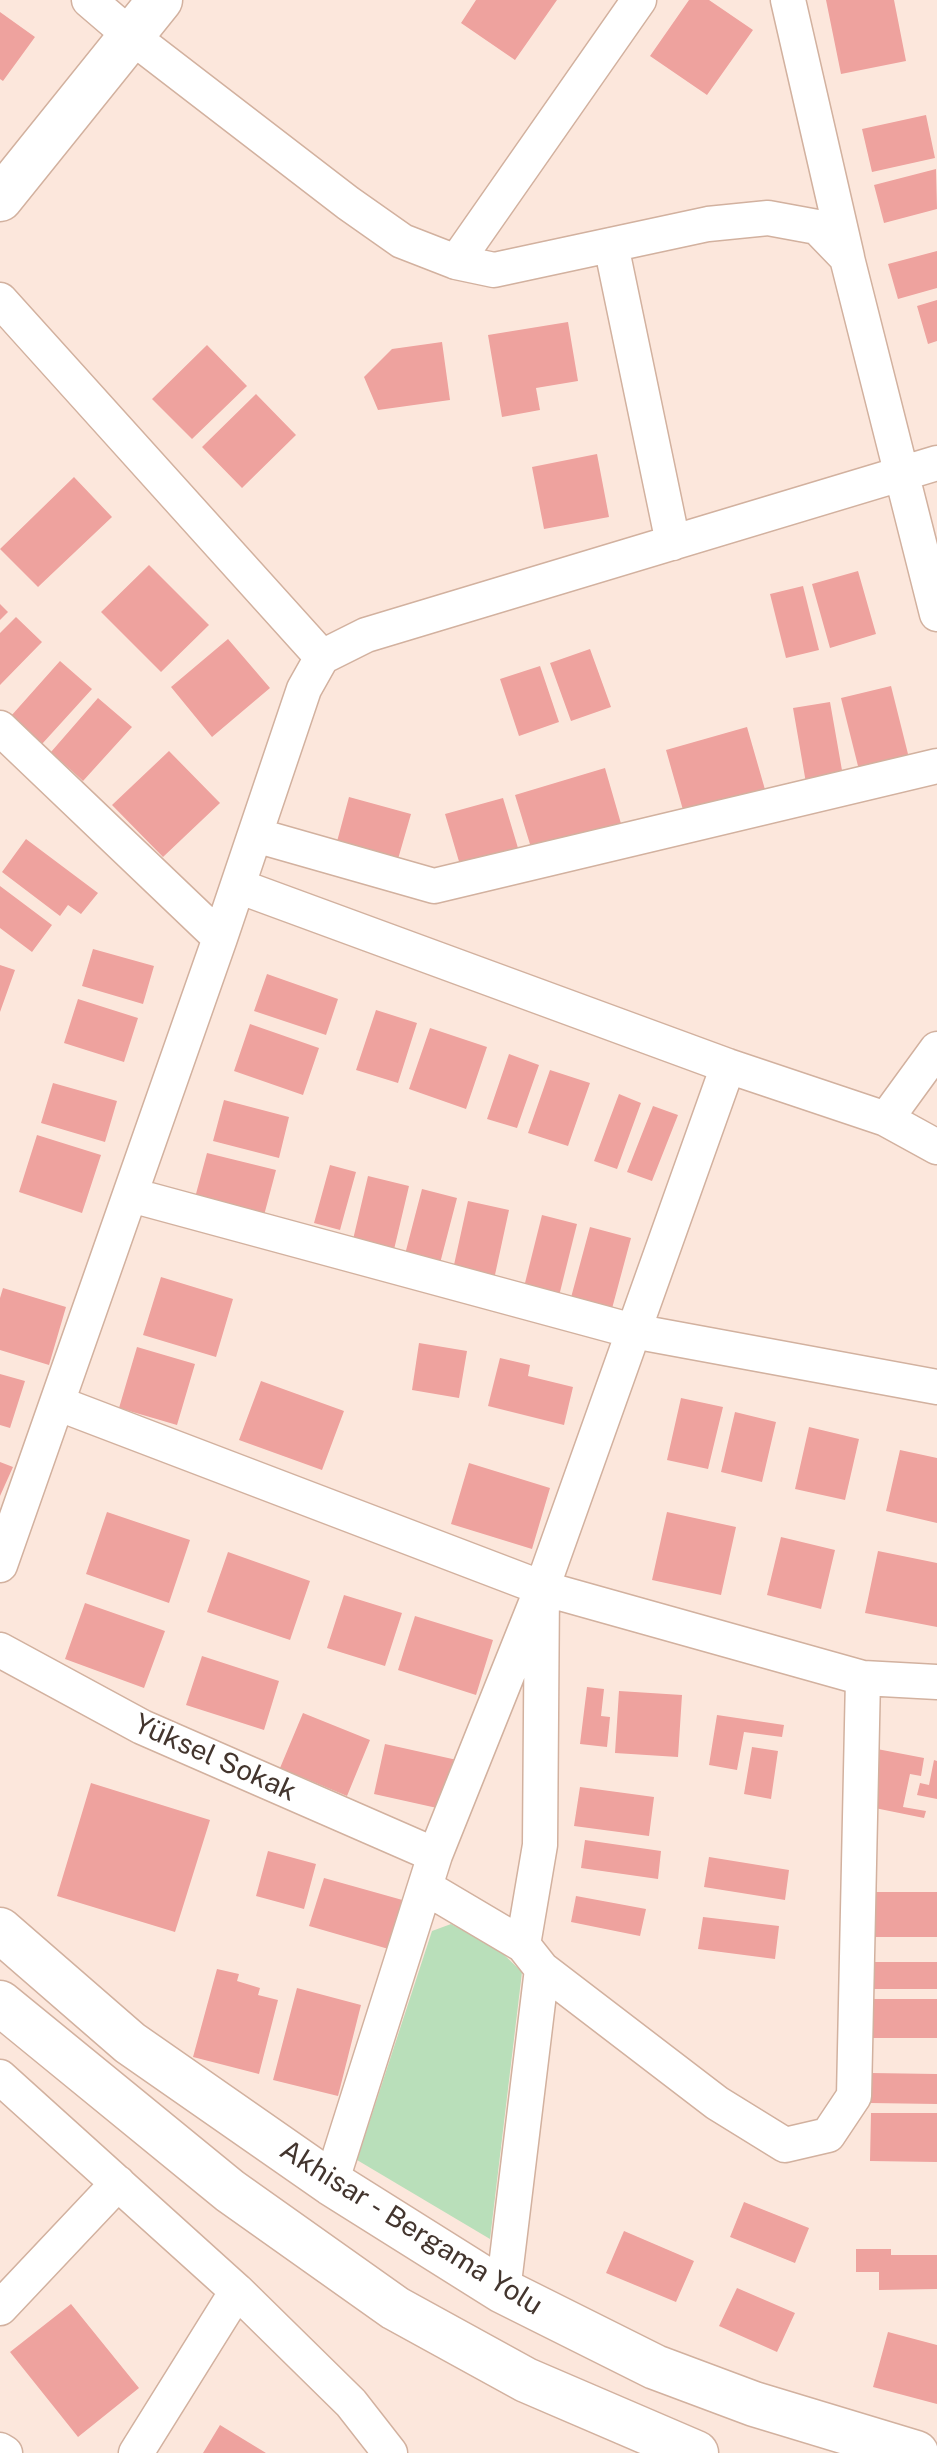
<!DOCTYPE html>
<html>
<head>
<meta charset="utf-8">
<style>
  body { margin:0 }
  canvas { display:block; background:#fce7dc }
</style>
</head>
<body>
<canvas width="937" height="2453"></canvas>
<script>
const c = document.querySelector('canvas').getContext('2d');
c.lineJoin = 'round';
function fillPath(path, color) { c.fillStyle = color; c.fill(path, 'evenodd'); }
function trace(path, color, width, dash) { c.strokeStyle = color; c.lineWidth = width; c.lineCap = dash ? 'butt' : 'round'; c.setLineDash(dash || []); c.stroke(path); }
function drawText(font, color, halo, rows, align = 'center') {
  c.font = font + ' "Public Sans",sans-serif'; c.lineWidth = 7; c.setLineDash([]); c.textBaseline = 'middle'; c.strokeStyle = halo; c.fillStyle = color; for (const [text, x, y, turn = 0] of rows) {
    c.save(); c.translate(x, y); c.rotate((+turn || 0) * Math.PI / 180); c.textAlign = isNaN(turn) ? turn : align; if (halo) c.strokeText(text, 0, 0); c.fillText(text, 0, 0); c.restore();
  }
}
fillPath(new Path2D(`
  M451 1924 497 1948 522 1972 490 2239 357 2160 432 1931Z`), '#b9dfba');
fillPath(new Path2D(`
  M476 0H557L515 60 461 23Z
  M689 0H709L753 30 707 95 650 56Z
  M826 0H894L906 61 841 74Z
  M0 12 35 37 3 81 0 79Z
  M926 115 935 158 872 172 862 129Z
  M936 169 937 209 884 223 874 185Z
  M937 251V288L898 299 888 264Z
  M937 300V341L928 344 917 306Z
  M568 322 578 381 536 388 540 410 502 417 488 335Z
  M442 342 450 400 378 410 364 377 392 349Z
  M207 345 247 386 192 439 152 399Z
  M256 394 296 435 242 488 202 447Z
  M597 454 609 517 544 529 532 467Z
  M74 477 112 517 38 587 0 549Z
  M149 565 209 625 161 672 101 612Z
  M858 571 876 634 830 648 812 584Z
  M803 586 819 650 786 658 770 594Z
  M0 604 8 612 0 620Z
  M16 617 42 642 0 685V633Z
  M228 639 270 688 212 737 171 687Z
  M590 649 611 707 571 721 550 663Z
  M60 661 92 689 42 744 11 716Z
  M540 666 559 722 519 736 500 679Z
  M891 686 910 762 860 774 841 698Z
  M98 698 132 727 83 781 51 752Z
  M830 702 843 776 806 783 793 708Z
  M747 727 766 793 685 817 666 750Z
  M169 751 220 803 163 857 112 805Z
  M605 768 622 827 533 854 515 795Z
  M349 797 411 814 396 866 335 849Z
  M503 798 521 858 463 875 445 814Z
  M26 839 98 893 81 914 68 905 60 916 2 872Z
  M0 886 52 925 32 952 0 928Z
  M93 949 154 966 143 1004 82 986Z
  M0 965 15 970 0 1012Z
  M267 974 338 999 326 1035 254 1011Z
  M78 999 138 1018 124 1062 64 1043Z
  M376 1010 417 1023 398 1083 356 1070Z
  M250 1024 319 1048 303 1095 234 1071Z
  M430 1028 487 1047 466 1109 409 1089Z
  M509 1054 539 1065 517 1128 487 1119Z
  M550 1070 590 1083 568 1146 528 1133Z
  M53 1083 117 1101 105 1142 41 1123Z
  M619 1094 641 1103 617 1169 594 1161Z
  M224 1100 289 1117 279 1158 213 1141Z
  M653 1106 678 1115 652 1181 627 1172Z
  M37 1135 101 1155 82 1213 19 1192Z
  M207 1153 276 1170 262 1223 193 1205Z
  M330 1165 356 1172 340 1230 314 1223Z
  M368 1176 409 1186 392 1258 351 1248Z
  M422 1189 457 1198 438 1271 403 1262Z
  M468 1201 509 1210 493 1284 452 1274Z
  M542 1215 577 1224 557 1304 522 1295Z
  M590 1227 631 1238 610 1316 569 1305Z
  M161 1277 233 1299 216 1357 143 1335Z
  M3 1288 66 1307 49 1365 0 1350V1298Z
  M419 1343 467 1351 459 1398 412 1390Z
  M137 1347 195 1364 177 1425 119 1408Z
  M500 1358 530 1365 528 1376 573 1387 564 1425 488 1406Z
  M0 1374 25 1381 10 1428 0 1425Z
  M261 1381 344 1411 322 1470 239 1440Z
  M681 1398 723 1407 708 1469 667 1460Z
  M735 1412 776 1422 762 1482 721 1472Z
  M809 1427 859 1439 845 1500 795 1489Z
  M900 1450 937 1458V1523L886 1511Z
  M0 1462 13 1467 0 1496Z
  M469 1463 550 1488 532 1549 451 1524Z
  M107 1512 190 1540 169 1603 86 1574Z
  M667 1512 736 1527 721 1595 652 1580Z
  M781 1537 835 1550 821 1609 767 1595Z
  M878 1551 937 1563V1627L865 1613Z
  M228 1552 310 1581 290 1640 207 1612Z
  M344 1595 402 1613 385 1666 327 1648Z
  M85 1603 165 1631 144 1688 65 1659Z
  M415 1616 493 1640 476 1695 398 1670Z
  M202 1656 279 1681 264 1730 186 1705Z
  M587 1687 604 1689 601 1716 610 1717 607 1747 580 1744Z
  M619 1691 682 1695 678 1757 615 1753Z
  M303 1713 370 1740 347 1796 280 1768Z
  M717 1715 784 1725 782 1737 744 1732 737 1770 709 1765Z
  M385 1744 457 1760 446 1810 374 1794Z
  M752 1747 778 1751 771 1799 744 1794Z
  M877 1749 924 1758 921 1776 910 1774 903 1807 926 1811 924 1818 865 1806Z
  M934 1760 937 1761V1799L917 1795 920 1783 929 1785Z
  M91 1783 210 1820 175 1932 57 1896Z
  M580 1787 654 1797 649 1836 574 1826Z
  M585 1840 661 1851 658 1879 581 1868Z
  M268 1851 316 1864 304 1909 256 1896Z
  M709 1857 789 1870 785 1900 704 1887Z
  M324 1878 406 1901 392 1950 309 1926Z
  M865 1892H937V1937H865Z
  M576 1896 646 1909 640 1936 571 1922Z
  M703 1917 779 1926 775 1959 698 1949Z
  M865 1962H937V1989H865Z
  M217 1969 239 1974 237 1981 260 1988 258 1995 278 2000 259 2074 193 2057Z
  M297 1988 361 2005 338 2096 273 2080Z
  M865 1999H937V2038H865Z
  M871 2073 937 2074V2104L870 2103Z
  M871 2113H937V2162L870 2161Z
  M744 2202 809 2228 795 2263 730 2237Z
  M624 2231 694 2261 676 2302 606 2273Z
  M856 2249H891V2255H937V2289L879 2290V2272H856Z
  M737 2288 795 2313 777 2352 719 2326Z
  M71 2304 139 2388 78 2437 10 2352Z
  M888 2332 937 2345V2404L873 2387Z
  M220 2425 266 2453H203Z`), '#eea29e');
const street = new Path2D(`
  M89 0 131 36 348 203 402 241 456 262 494 270 708 224 768 218 817 227 847 258 937 614
  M788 0 847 257
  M611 245 673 543
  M456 262 639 0
  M0 300 322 657
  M0 728 220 938
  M255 835 434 886 937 766
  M238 886 728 1066 886 1119 937 1147
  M886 1119 937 1049
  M131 1195 633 1331 937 1387
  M57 1403 542 1588
  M0 1565 220 938 304 689 322 657 366 635 937 463
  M0 1650 142 1727 435 1855
  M425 1887 523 1945 542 1969 717 2103 785 2145 828 2135 854 2096 863 1678
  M523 1945 540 1845 542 1588 863 1678 937 1682
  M0 2077 237 2291 351 2403 390 2453
  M331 2183 435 1855 542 1588 728 1066
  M503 2291 542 1969
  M0 2308 118 2183
  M0 2450 5 2453
  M136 2453 237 2291`);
const secondary = new Path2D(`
  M0 199 160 0`);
const primary = new Path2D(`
  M0 1930 130 2043 331 2183 503 2291 655 2367 754 2404 916 2453
  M0 2003 230 2191 395 2308 526 2380 696 2453`);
trace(street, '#d2b19f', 37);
trace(secondary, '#d2b19f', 47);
trace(primary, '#d2b19f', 47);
trace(street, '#fff', 34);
trace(secondary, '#fff', 44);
trace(primary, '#fff', 44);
drawText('28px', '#43352e', '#fff', [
  ["Yüksel Sokak",215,1758,24],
  ["Akhisar - Bergama Yolu",411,2228,32]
]);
</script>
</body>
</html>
